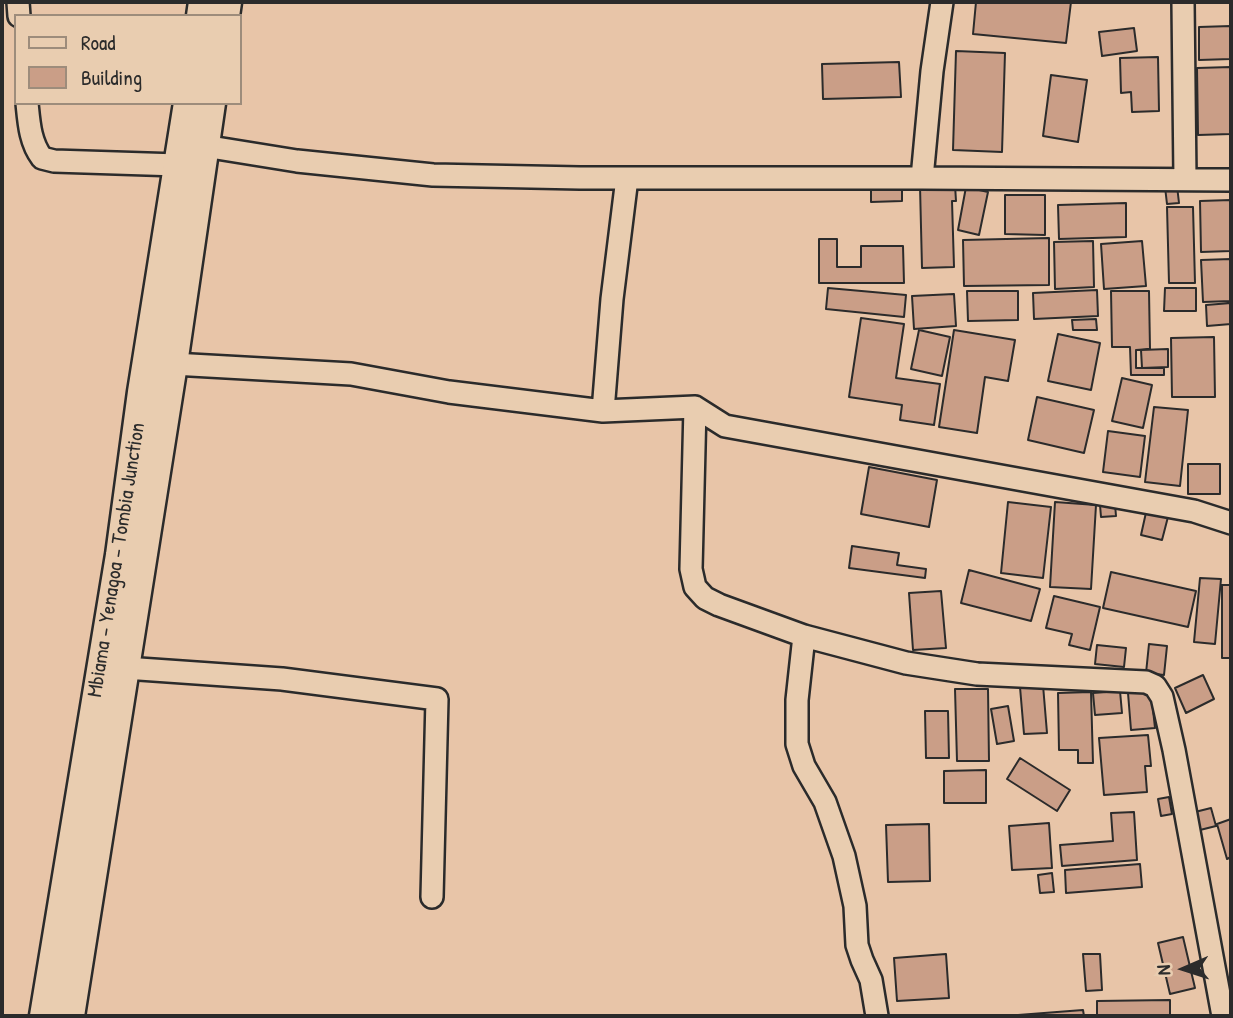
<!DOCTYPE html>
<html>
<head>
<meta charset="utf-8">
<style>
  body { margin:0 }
  #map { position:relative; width:1233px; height:1018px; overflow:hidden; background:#e8c5a8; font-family:"Patrick Hand",sans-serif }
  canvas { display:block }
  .frame { position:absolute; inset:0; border:4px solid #2b2b2b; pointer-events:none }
  .legend { position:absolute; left:14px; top:14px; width:228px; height:91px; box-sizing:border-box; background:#e9cdb0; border:2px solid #9d8c7b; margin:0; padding:9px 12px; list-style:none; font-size:21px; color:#2b2b2b }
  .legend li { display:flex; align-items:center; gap:14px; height:35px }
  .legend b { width:35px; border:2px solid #9d8c7b }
  .north { position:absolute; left:1149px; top:934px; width:70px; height:70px; -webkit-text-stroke:5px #e9cdb0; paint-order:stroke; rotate:267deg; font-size:19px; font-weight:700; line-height:28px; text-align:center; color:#2b2b2b }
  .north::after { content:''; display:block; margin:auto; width:24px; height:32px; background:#2b2b2b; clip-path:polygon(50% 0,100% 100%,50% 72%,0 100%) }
</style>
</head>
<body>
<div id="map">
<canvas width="1233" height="1018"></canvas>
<div class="frame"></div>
<ul class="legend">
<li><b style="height:9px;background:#e9cdb0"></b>Road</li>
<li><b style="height:19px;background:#ca9e87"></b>Building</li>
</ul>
<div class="north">N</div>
</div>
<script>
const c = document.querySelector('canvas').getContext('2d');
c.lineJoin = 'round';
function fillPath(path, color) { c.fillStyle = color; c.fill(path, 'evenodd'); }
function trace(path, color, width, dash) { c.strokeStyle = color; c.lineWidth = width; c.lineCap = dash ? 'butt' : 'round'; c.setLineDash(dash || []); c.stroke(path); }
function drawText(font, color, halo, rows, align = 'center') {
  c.font = font + ' "Patrick Hand",sans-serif'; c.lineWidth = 5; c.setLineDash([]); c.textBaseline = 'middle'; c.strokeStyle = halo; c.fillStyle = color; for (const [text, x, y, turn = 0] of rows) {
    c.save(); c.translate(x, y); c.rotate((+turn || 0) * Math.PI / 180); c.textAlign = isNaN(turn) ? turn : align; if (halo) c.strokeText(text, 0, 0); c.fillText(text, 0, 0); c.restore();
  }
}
const building = new Path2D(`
  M976 2H1071L1066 43 973 34Z
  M1231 26V59L1199 60V27Z
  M1134 28 1137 51 1102 56 1099 32Z
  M956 51 1005 53 1002 152 953 150Z
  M1158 57 1159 111 1132 112 1131 92 1121 93 1120 58Z
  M899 62 901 97 823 99 822 64Z
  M1231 67V134L1198 135 1197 68Z
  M1051 75 1087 80 1078 142 1043 136Z
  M902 185V201L871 202V186Z
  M955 185 956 201H952L954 267 922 268 920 186Z
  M1177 186 1179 203 1167 204 1165 187Z
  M966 187 988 192 979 235 958 230Z
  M1005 195H1045V235L1005 234Z
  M1231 200V251L1201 252 1200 201Z
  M1126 203V237L1059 239 1058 205Z
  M1167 207H1193L1195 283H1169Z
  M1049 238V285L964 286 963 240Z
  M819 239H837V267H861V246H903L904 283H819Z
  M1093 241 1094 287 1055 289 1054 242Z
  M1142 241 1146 286 1104 289 1101 244Z
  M1231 259V301L1203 302 1201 260Z
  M828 288 906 295 904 317 826 309Z
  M1165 288H1196V311H1164Z
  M1097 290 1098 316 1034 319 1033 293Z
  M967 291H1018V320L968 321Z
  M1111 291H1149L1150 349 1136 350V368H1164V375H1131L1130 347H1112Z
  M954 294 956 326 914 329 912 296Z
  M1231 303V324L1207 326 1206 305Z
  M861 318 904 324 896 378 940 384 934 425 900 420 902 405 849 397Z
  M1096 319 1097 330H1073L1072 320Z
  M919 330 950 337 942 376 911 369Z
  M954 330 1015 340 1008 381 985 377 977 433 939 427Z
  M1058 334 1100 343 1091 390 1048 381Z
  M1214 337 1215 397H1172L1171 338Z
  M1168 349V367L1142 368 1141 350Z
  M1122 378 1152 385 1143 428 1112 421Z
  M1037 397 1094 410 1084 453 1028 440Z
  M1154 407 1188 410 1180 486 1145 482Z
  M1108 431 1145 436 1140 477 1103 472Z
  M1188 464H1220V494H1188Z
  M869 467 937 480 929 527 861 514Z
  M1008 502 1051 507 1043 578 1001 573Z
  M1055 502 1096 505 1091 589 1050 587Z
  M1115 504 1116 516 1101 517 1100 505Z
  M1147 508 1169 513 1162 540 1141 535Z
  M852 546 899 553 897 565 926 569 925 578 849 568Z
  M969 570 1040 589 1031 621 961 603Z
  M1111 572 1196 591 1188 627 1103 608Z
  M1200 578 1221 579 1215 644 1194 642Z
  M1222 585H1231V658H1222Z
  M941 591 946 648 913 650 909 593Z
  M1054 596 1100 607 1090 650 1069 645 1072 634 1046 628Z
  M1149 644 1167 646 1164 675 1146 673Z
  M1097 645 1126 648 1124 667 1095 664Z
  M1203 675 1214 699 1186 713 1175 688Z
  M1043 685 1047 733 1024 734 1020 687Z
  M955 689H988L989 761H957Z
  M1120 691 1122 713 1095 715 1093 693Z
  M1151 691 1155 728 1131 730 1128 693Z
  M1091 692 1093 763H1078V750H1059L1058 693Z
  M1008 706 1014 741 997 744 991 709Z
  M925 711H948L949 758H926Z
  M1148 735 1151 766H1145L1147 792 1104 795 1099 738Z
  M1020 758 1070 790 1057 811 1007 779Z
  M986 770V803H944V771Z
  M1169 797 1172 814 1161 816 1158 799Z
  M1211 808 1216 826 1196 831 1191 813Z
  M1134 812 1137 860 1062 866 1060 845 1113 841 1111 813Z
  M1231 819V857L1227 859 1217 824Z
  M1049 823 1052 868 1012 870 1009 826Z
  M929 824 930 881 888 882 886 825Z
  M1140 864 1142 887 1066 893 1065 870Z
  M1052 873 1054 892 1040 893 1038 875Z
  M1183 937 1195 988 1170 994 1158 943Z
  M946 954 949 998 897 1001 894 958Z
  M1083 954H1100L1102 990 1086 991Z
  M1170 1000V1016H1097V1001Z
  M1083 1010 1084 1016H1005Z`);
fillPath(building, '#ca9e87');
trace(building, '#2b2b2b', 2);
const street = new Path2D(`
  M18 2 19 16
  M1183 2 1185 179
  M27 103C29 123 30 142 42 158L54 161 178 165
  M204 146 297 161 433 175 580 178H922L1231 180
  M922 178 932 71 942 2
  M173 364 351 374 449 392 603 411 695 407 725 426 1194 511 1231 523
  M695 407 691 569 695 587 705 598 719 605 804 636 906 663 977 674 1146 682 1155 686 1162 697 1174 750 1223 1016
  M603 411 612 299 627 178
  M804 636 797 700V744L804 766 825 802 844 856 855 906 857 945 862 960 871 980 877 1016
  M125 668 282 679 437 699 432 897`);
const secondary = new Path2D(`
  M201 16 203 2
  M225 16 227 2
  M44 1016 120 555 142 392 188 103
  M70 1016 173 364 211 103`);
trace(street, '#2b2b2b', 26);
trace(secondary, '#2b2b2b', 33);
trace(street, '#e9cdb0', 21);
trace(secondary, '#e9cdb0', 28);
drawText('21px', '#2b2b2b', '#e9cdb0', [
  ["Mbiama – Yenagoa – Tombia Junction",117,560,-81]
]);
</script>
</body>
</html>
